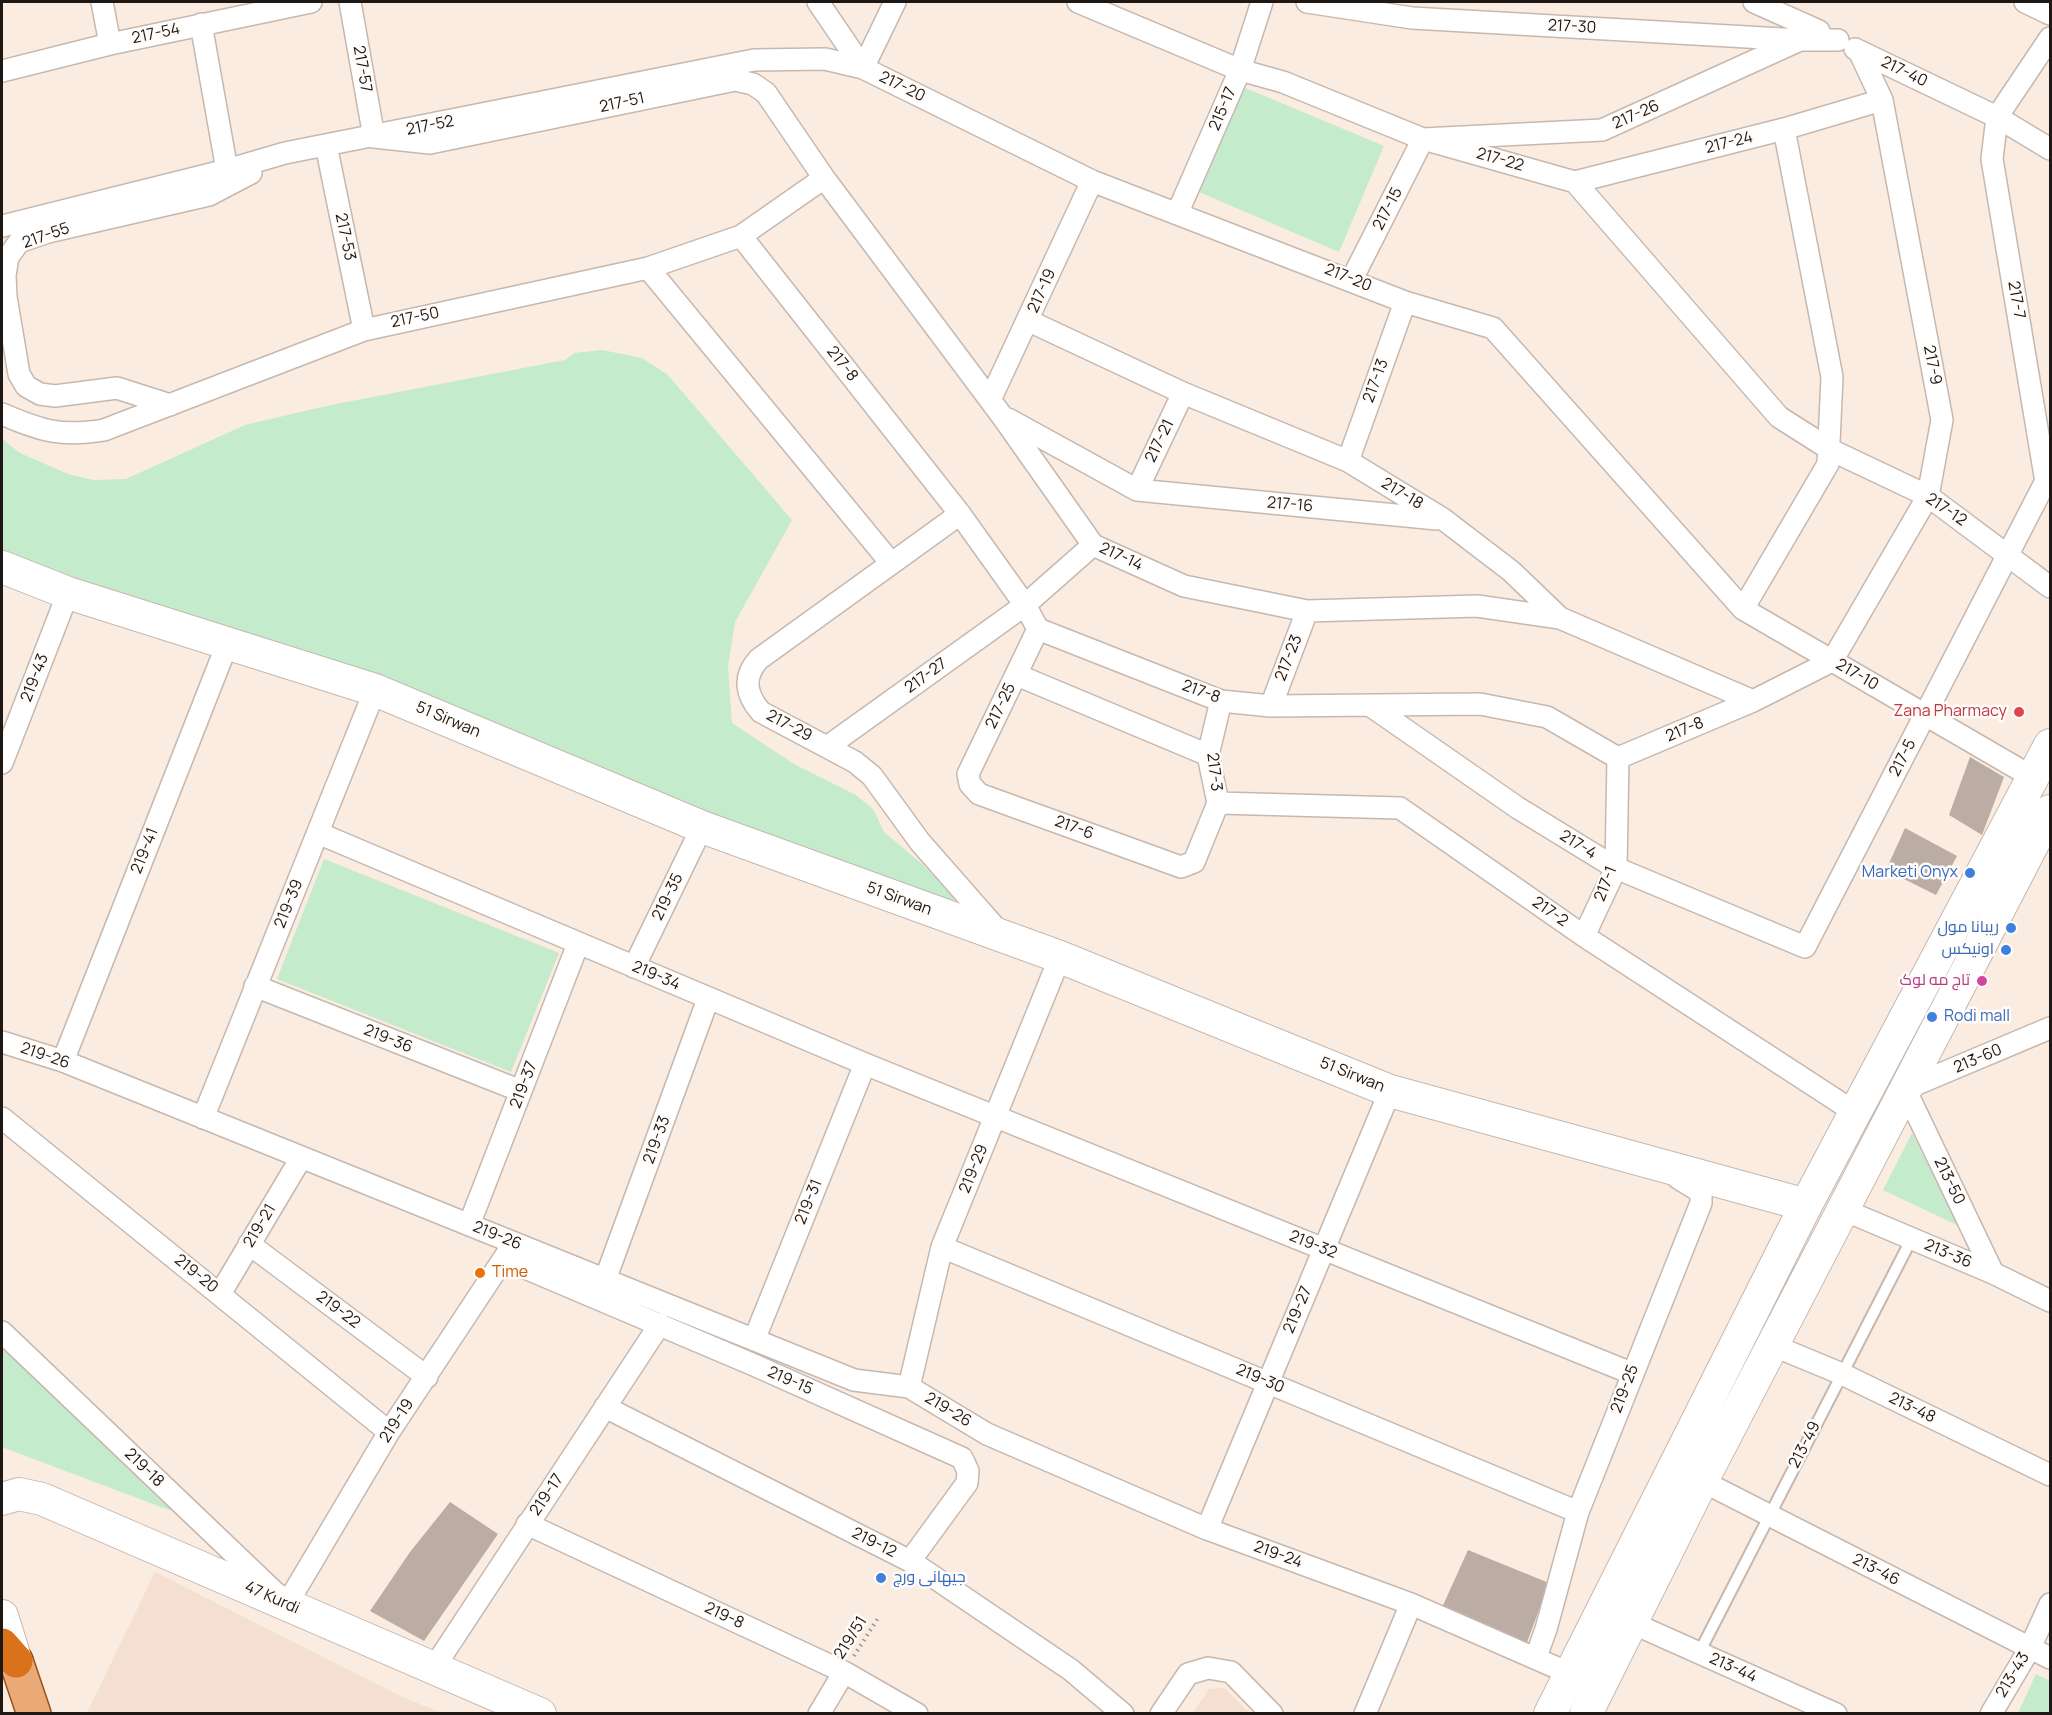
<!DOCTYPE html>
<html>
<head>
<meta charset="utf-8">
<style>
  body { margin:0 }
  #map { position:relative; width:2052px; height:1715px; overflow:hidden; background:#faece1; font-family:Manrope,sans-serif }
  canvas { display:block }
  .frame { position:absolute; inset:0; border:3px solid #1d1814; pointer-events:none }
</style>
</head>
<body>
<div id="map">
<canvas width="2052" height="1715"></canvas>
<div class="frame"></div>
</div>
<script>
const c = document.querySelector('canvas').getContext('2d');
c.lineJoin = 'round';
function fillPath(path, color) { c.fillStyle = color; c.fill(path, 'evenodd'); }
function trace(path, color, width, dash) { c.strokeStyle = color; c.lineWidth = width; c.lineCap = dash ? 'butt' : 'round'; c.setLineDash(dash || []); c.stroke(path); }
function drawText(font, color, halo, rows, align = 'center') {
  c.font = font + ' Manrope,Cairo,sans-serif'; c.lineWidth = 5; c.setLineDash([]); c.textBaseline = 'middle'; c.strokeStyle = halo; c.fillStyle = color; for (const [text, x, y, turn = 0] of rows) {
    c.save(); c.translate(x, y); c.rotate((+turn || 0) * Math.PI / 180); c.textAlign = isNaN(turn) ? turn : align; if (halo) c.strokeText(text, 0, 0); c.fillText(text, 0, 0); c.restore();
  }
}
fillPath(new Path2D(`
  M155 1572 400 1696 442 1713H87Z
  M1224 1688 1250 1713H1193L1209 1689Z`), '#f4dfd0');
fillPath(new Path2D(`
  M1243 87 1384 146 1339 252 1199 192Z
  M602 350 642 358 668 375 792 520 735 622 728 667 732 723 794 764 856 795 873 809 884 832 922 864 954 897 952 915 2 560V439L20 453 68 474 94 480 126 479 245 425 331 405 565 360 574 353Z
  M324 859 559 953 511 1072 277 979Z
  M1912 1133 1959 1226 1883 1190Z
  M2 1348 190 1518 2 1447Z
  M2036 1674 2050 1681V1713H2018Z`), '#c4ebcc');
fillPath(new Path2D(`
  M1970 757 2004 777 1982 835 1949 815Z
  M1905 828 1957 856 1936 895 1886 870Z
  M450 1502 498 1534 424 1641 370 1611 410 1552Z
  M1468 1550 1549 1583 1526 1645 1440 1612Z`), '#bbada3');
const lane = new Path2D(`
  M1699 1653 1912 1238`);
const street = new Path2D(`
  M102 2 110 44
  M350 2 374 137 430 143 735 80 753 84 766 93 824 178 1002 416 1093 545 1184 586 1307 611 1477 606 1560 618
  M818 2 863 68
  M1078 2 1240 70 1283 82 1423 139 1575 182 1779 417 1831 450 1928 496 2050 587
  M1307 2 1412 18 1800 40H1838
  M1754 2 1819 31
  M2025 2 2050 14
  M201 24 227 170
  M1855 49 1997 117 2050 149
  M863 68 895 2
  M2 71 110 44 311 2
  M326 145 364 330
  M1575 182 1784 129 1882 100
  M1177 214 1240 70 1262 2
  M2 226 227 170 285 153 754 60 825 59 863 68 1092 181 1405 302 1493 328 1743 609 2034 778
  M741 236 960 514 1025 605 1038 629 1221 701 1271 706 1480 704 1547 717 1618 758 1753 701 1832 661 1928 496 1942 420 1882 100 1859 51
  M648 268 891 563
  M1352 279 1423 139 1602 130 1800 40 1807 26
  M1029 321 1183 393 1348 461 1443 519 1511 571 1560 618 1753 701
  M990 400 1092 181
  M170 405 117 388 55 396 40 394 26 386 19 374 6 297 5 275 8 257 19 242 48 232 209 195 251 173
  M2 414C41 431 61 437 104 430L364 330 648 268 741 236 824 178
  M1008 419 1137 490 1437 519
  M1348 461 1405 302
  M2046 482 1992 159 1997 117 2050 38
  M1137 490 1183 393
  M960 514 759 659C743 676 745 694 761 712L855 762 872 776 920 842 999 932
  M1743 609 1828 464 1832 377 1784 129
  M1038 629 968 774 970 784 979 794 1181 867 1194 862 1218 803 1208 755 1221 701
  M1017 675 1208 755
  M1271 706 1307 611
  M1371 706 1518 808 1616 868 1805 947 2050 473
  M827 747 1025 605 1093 545
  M2 763 68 593
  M1218 803 1400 808 1584 936 1856 1113
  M318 833 865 1064 1631 1373
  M1584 936 1616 868 1618 758
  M634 967 702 827
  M255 986 521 1091
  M2 1042 63 1061 854 1380 909 1387 987 1434 1207 1529 1411 1604 1571 1674
  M63 1061 228 642
  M2 1118 389 1432
  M203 1118 375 690
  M1844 1210 1993 1273 2050 1301
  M469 1225 578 944
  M249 1244 427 1377
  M942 1247 1578 1512
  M504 1259 754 1365 962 1458 968 1471 967 1483 910 1561
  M1993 1273 1905 1089 2050 1028
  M605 1280 708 999
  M220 1294 301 1158
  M2 1332 287 1604 389 1432 514 1243
  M754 1340 865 1064
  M1772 1345 1842 1374 2050 1475
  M909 1387 942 1247 1060 957
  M605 1407 910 1561 1071 1670 1123 1714
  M1702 1481 2050 1658
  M527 1524 844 1672 917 1714
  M1207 1529 1390 1091
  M1630 1622 1836 1714
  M1536 1657 1546 1629 1578 1512 1701 1203V1192L1678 1178
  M435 1666 660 1324
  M819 1714 844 1672
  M1161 1714 1188 1674 1208 1668 1231 1672 1272 1714
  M1365 1714 1411 1604
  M1991 1714 2030 1648 2050 1604`);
const secondary = new Path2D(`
  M2 567 68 593 375 690 702 827 1060 957 1390 1091 1806 1205
  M2 1499 19 1494 42 1499 540 1714
  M2 1616 16 1661
  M1550 1714 1806 1205 2050 745
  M1586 1714 1702 1481 2050 811`);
const primary = new Path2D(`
  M16 1661 34 1714`);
const highway = new Path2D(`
  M2 1645 16 1661`);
trace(lane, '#c6b8ae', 14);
trace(street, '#c6b8ae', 24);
trace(secondary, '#c6b8ae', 34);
trace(primary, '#985219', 36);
trace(highway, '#985219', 36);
trace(new Path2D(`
  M854 1656 878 1618`), '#9f958d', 4, [1.5, 4.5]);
trace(lane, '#fff', 10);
trace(street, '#fff', 21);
trace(secondary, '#fff', 32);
trace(primary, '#e9aa77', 33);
trace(highway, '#da721c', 33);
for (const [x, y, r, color] of [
  [2019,712,6,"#e0444e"],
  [1970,873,6,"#3f7fe0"],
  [2011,928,6,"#3f7fe0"],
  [2006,950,6,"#3f7fe0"],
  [1982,981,6,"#d1479c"],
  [1932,1017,6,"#3f7fe0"],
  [480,1273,6,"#e8710a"],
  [881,1578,6,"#3f7fe0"]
]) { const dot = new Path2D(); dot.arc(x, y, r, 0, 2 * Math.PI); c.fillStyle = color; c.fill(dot); trace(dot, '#fffcfa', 2); }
drawText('16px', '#1d1814', '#fffcfa', [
  ["217-30",1572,27,3],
  ["217-54",156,34,-12],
  ["217-57",362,69,80],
  ["217-40",1904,72,26],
  ["217-20",902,87,26],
  ["217-51",622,103,-12],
  ["215-17",1223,109,-67],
  ["217-26",1636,115,-24],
  ["217-52",430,126,-11],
  ["217-24",1729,143,-14],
  ["217-22",1500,160,16],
  ["217-15",1388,209,-63],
  ["217-55",46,236,-19],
  ["217-53",345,237,78],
  ["217-20",1348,278,22],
  ["217-19",1042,291,-66],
  ["217-7",2016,300,80],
  ["217-50",415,318,-12],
  ["217-8",842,364,52],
  ["217-9",1932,365,79],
  ["217-13",1376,381,-70],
  ["217-21",1160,441,-64],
  ["217-18",1402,494,31],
  ["217-16",1290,505,5],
  ["217-12",1946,510,34],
  ["217-14",1121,557,25],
  ["217-23",1289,658,-69],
  ["217-10",1857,675,30],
  ["217-27",926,676,-36],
  ["219-43",35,678,-69],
  ["217-8",1201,692,20],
  ["217-25",1001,706,-64],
  ["51 Sirwan",448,720,23],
  ["217-29",789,726,28],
  ["217-8",1685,730,-23],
  ["217-5",1903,758,-63],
  ["217-3",1214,772,83],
  ["217-6",1074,828,20],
  ["217-4",1578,845,32],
  ["219-41",145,851,-68],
  ["217-1",1606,884,-69],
  ["219-35",668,897,-64],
  ["51 Sirwan",899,899,20],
  ["219-39",289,904,-68],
  ["217-2",1550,912,35],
  ["219-34",656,976,23],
  ["219-36",388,1039,22],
  ["219-26",45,1056,19],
  ["213-60",1978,1059,-23],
  ["51 Sirwan",1352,1075,22],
  ["219-37",524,1085,-69],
  ["219-33",657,1140,-70],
  ["219-29",974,1169,-68],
  ["213-50",1949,1181,64],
  ["219-31",809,1202,-68],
  ["219-21",260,1226,-59],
  ["219-26",497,1236,22],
  ["219-32",1313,1245,22],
  ["213-36",1948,1254,23],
  ["219-20",196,1274,39],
  ["219-22",338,1310,37],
  ["219-27",1298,1310,-67],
  ["219-30",1260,1379,23],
  ["219-15",790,1381,24],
  ["219-25",1625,1389,-69],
  ["213-48",1912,1408,26],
  ["219-26",948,1410,31],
  ["219-19",397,1421,-57],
  ["213-49",1805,1445,-63],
  ["219-18",144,1468,44],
  ["219-17",547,1495,-56],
  ["219-12",874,1543,27],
  ["219-24",1278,1555,20],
  ["213-46",1876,1570,27],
  ["47 Kurdi",272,1598,24],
  ["219-8",724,1616,25],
  ["219/51",851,1638,-58],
  ["213-44",1733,1668,24],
  ["213-43",2013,1675,-59]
]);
drawText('16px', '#be3a42', '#fffcfa', [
  ["Zana Pharmacy",2007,712]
], 'right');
drawText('16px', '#366cbe', '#fffcfa', [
  ["Marketi Onyx",1958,873],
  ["ريبانا مول",1999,928],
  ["اونيكس",1994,950],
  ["Rodi mall",1944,1017,"left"],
  ["جیهانی ورچ",893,1578,"left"]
], 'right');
drawText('16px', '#b23c85', '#fffcfa', [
  ["تاج مه لوک",1970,981]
], 'right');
drawText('16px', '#c56008', '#fffcfa', [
  ["Time",492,1273]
], 'left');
</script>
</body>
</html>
